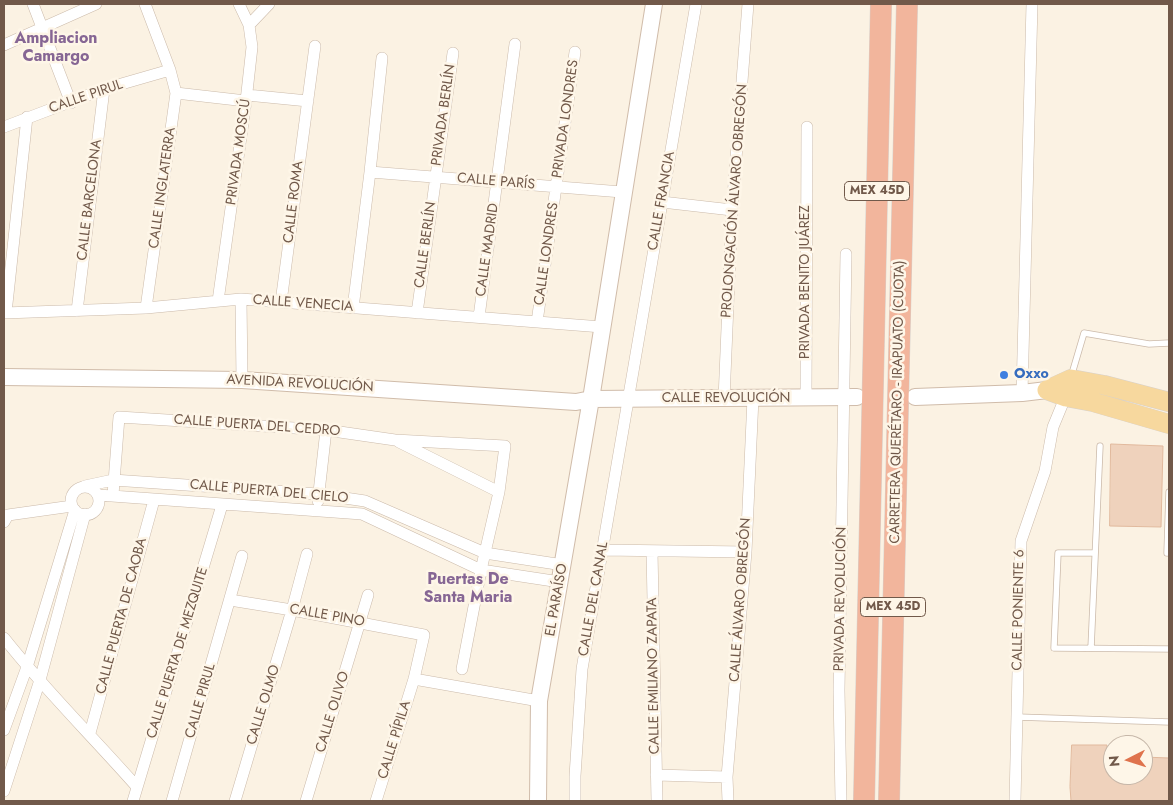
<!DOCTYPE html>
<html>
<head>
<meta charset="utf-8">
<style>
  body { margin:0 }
  #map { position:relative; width:1173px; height:805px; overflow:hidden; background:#fbf2e3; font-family:Jost,sans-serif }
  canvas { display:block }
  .frame { position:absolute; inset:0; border:5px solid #71594a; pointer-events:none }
  .north { position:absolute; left:1103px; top:735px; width:50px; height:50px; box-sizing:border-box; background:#fef6e8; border:1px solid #c6b7a9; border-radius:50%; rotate:265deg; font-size:14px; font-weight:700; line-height:20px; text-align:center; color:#71594a }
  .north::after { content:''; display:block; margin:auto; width:18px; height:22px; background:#df734d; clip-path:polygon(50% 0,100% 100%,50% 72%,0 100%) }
</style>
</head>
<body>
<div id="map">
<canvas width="1173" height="805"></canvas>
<div class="frame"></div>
<div class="north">N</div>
</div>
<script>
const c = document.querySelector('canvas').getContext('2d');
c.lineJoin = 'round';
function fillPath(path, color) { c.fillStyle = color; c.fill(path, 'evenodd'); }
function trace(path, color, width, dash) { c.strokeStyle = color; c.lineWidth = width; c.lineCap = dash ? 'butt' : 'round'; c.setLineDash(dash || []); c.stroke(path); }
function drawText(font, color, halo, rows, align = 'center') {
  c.font = font + ' Jost,sans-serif'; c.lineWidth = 5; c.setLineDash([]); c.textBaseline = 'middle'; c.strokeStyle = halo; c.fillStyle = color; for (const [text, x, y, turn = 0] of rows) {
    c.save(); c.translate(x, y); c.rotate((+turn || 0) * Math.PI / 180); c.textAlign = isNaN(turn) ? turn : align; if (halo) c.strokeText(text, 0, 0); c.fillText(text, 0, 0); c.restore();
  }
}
const building = new Path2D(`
  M1111 444 1163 446 1161 527 1110 526Z
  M1072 745H1107L1106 757H1113V775H1143V757L1169 758V801H1071L1070 787Z`);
fillPath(building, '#efd2bc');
trace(building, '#e1b99d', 1);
const lane = new Path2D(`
  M1071 377 1084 333 1149 344 1169 343
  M1169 492 1167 553H1169
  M1095 553H1058L1054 648 1169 649
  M1091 648 1100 446
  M1017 717 1169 722`);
const street = new Path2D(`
  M33 4 71 103
  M145 4 170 70 176 93 146 308
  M249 25 269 4
  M4 45 96 4
  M176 93 246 101
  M247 95 308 101
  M4 127 104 89 170 70
  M370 172 622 192
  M662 202 732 210
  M241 299 242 380
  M218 301 246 101 252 47 249 25 239 4
  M281 302 315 46
  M353 308 370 172 382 58
  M77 311 104 89
  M4 313 146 308 241 299 602 327
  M6 313 27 117
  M417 313 453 53
  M479 317 515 44
  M537 322 575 52
  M1022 393 1032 4
  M806 398 807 127
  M724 399 732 210 748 4
  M399 442 499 492
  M85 486 113 480 318 494 365 501 485 553 563 565
  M71 501a14 14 0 1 1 28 0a14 14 0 1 1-28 0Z
  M98 495 362 514 481 570 560 582
  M113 495 119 417 326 430 395 440 505 446 499 492 481 570 462 669
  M318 501 326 430
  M4 522 8 515 72 506
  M603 550 746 552
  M652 551 657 801
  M230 600 292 610 424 635 414 679 376 801
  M4 638C45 690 93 737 137 787
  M414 679 539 701
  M4 730 27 667 75 510
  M90 733 154 500
  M656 775 727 777
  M4 791 40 680 85 514
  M133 801 222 505
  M172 801 242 556
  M235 801 292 610 307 554
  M306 801 368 595
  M575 801V776L582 669 696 4
  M728 801 727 777 746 552 753 398
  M841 801 839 690 846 254
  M1015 801 1021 541 1045 471 1053 427 1067 393`);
const secondary = new Path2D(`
  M4 377 242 380 576 402 591 399 857 397
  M915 397 1022 393 1047 390
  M538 801 539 701 591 399 654 4`);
const primary = new Path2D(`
  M1047 390 1071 379 1104 385 1169 402
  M1047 390 1066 397 1093 402 1169 424`);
const highway = new Path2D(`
  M864 801 881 4
  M889 801 907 4`);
trace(lane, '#cbbaaa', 7);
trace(street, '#cbbaaa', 12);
trace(secondary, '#d0bcaa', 18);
trace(primary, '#d7d1cc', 20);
trace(highway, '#d7d1cc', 22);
trace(lane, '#fff', 5.5);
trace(street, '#fff', 11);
trace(secondary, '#fff', 16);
trace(primary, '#f7d89e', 19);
trace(highway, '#f2b59c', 21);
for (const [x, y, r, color] of [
  [1004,375,5,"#3f7fe0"]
]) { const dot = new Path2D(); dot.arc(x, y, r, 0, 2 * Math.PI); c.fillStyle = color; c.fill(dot); trace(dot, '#fef6e8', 2); }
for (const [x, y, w] of [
  [877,191,65],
  [893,607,65]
]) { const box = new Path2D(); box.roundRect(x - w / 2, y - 9.5, w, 19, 4); c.fillStyle = '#fef6e8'; c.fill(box); trace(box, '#71594a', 1); }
drawText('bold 12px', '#71594a', null, [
  ["MEX 45D",877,191],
  ["MEX 45D",893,607]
]);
drawText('14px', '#71594a', '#fef6e8', [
  ["CALLE PIRUL",86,97,-19],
  ["PRIVADA BERLÍN",444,115,-82],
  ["PRIVADA LONDRES",566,119,-82],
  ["PRIVADA MOSCÚ",239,152,-82],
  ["CALLE PARÍS",496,182,5],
  ["CALLE INGLATERRA",163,188,-82],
  ["CALLE BARCELONA",90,200,-83],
  ["CALLE FRANCIA",662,201,-80],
  ["PROLONGACIÓN ÁLVARO OBREGÓN",735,201,-86],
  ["CALLE ROMA",294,202,-83],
  ["CALLE BERLÍN",426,245,-82],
  ["CALLE MADRID",488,250,-82],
  ["CALLE LONDRES",547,254,-82],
  ["PRIVADA BENITO JUÁREZ",806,282,-90],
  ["CALLE VENECIA",303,304,4],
  ["AVENIDA REVOLUCIÓN",300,384,3],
  ["CALLE REVOLUCIÓN",726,399],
  ["CARRETERA QUERÉTARO - IRAPUATO (CUOTA)",898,402,-89],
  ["CALLE PUERTA DEL CEDRO",257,426,4],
  ["CALLE PUERTA DEL CIELO",269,492,5],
  ["CALLE DEL CANAL",594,599,-80],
  ["PRIVADA REVOLUCIÓN",841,599,-89],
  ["EL PARAÍSO",557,600,-80],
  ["CALLE ÁLVARO OBREGÓN",741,600,-86],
  ["CALLE PONIENTE 6",1019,610,-89],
  ["CALLE PUERTA DE CAOBA",122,616,-75],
  ["CALLE PINO",327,616,10],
  ["CALLE PUERTA DE MEZQUITE",178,653,-73],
  ["CALLE EMILIANO ZAPATA",654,676,-91],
  ["CALLE PIRUL",201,701,-74],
  ["CALLE OLMO",264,705,-73],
  ["CALLE OLIVO",333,712,-73],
  ["CALLE PÍPILA",395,740,-73]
]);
drawText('bold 14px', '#366cbe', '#fef6e8', [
  ["Oxxo",1014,375]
], 'left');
drawText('bold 16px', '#866694', '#fef6e8', [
  ["Ampliacion",56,39],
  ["Camargo",56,57],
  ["Puertas De",468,580],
  ["Santa Maria",468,598]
]);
</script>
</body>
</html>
